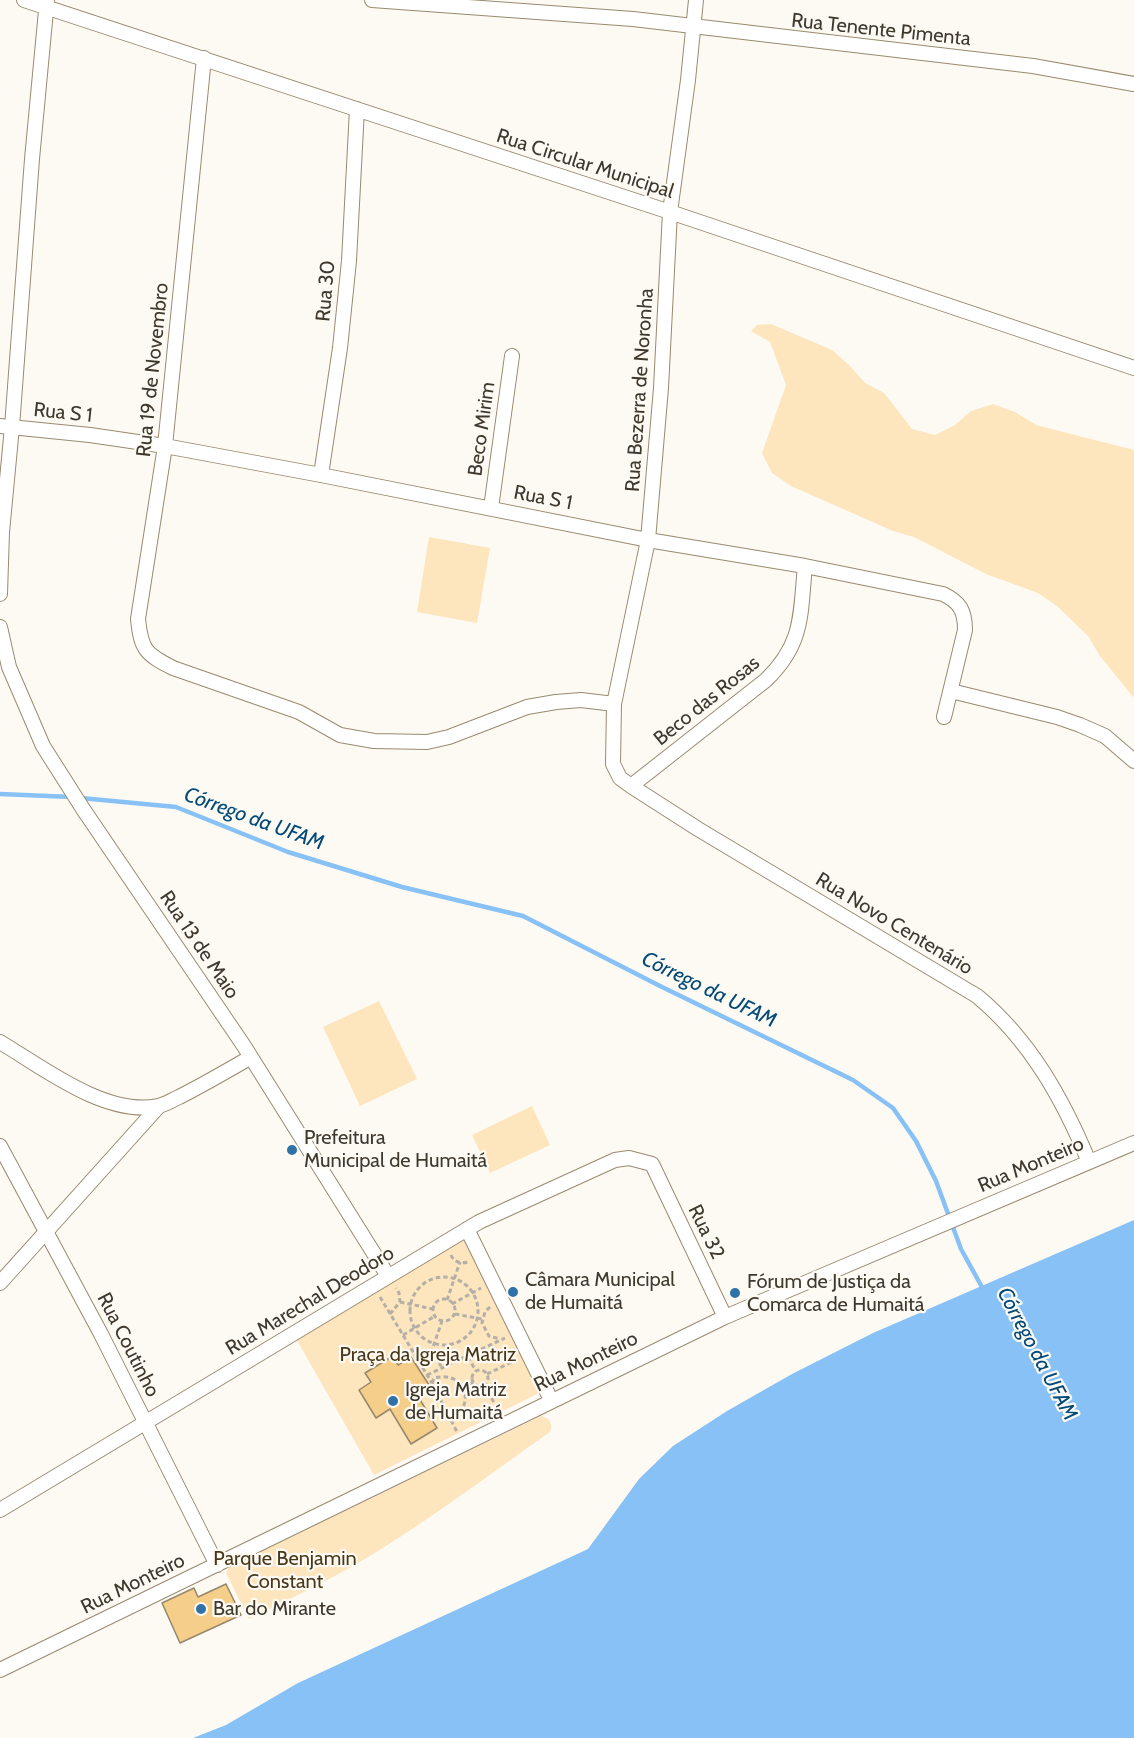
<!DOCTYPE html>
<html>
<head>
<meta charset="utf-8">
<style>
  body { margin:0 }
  canvas { display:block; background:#fdfaf4 }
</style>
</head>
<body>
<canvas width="1134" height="1738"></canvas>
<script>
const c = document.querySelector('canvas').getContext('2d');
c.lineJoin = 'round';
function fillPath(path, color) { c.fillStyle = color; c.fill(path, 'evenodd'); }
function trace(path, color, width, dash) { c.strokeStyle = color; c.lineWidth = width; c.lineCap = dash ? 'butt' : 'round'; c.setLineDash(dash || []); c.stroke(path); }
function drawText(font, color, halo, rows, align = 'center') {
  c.font = font + ' Cabin,sans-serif'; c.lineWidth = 4.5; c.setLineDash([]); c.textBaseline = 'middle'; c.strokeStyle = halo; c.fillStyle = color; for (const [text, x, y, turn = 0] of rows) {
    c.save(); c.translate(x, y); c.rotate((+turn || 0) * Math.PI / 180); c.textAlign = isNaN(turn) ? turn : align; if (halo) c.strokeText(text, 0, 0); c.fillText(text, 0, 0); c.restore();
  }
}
fillPath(new Path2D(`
  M771 324 832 350 849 365 865 383 884 393 912 429 935 435 955 425 971 411 993 404 1015 412 1036 425 1134 450V698L1100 656 1088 636 1057 606 1038 593 986 574 914 537 893 531 791 486 772 473 762 453 786 385 770 342 751 331 757 325Z
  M429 537 490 548 477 623 417 612Z
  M379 1001 417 1079 360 1106 323 1027Z
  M532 1106 550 1145 490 1173 472 1135Z
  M463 1237 539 1393 374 1475 295 1337Z
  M541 1416C550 1418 553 1424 550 1432 493 1472 437 1514 378 1551 336 1577 292 1598 249 1619L226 1573 229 1567Z`), '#fde5bd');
fillPath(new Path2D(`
  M1134 1220V1738H193L226 1725 298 1683 588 1549 639 1479 673 1446 727 1411 792 1374 873 1333Z`), '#87c1f5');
trace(new Path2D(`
  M0 794 72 797
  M81 798 176 807 288 852 402 887 523 916 660 986 853 1080 893 1108 916 1141 936 1181 961 1249 983 1289`), '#87c1f5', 4.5);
const building = new Path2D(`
  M393 1356 398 1365 411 1357 429 1385 416 1393 437 1428 411 1444 390 1409 376 1418 359 1390 371 1382 365 1373Z
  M226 1584 241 1615 180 1643 162 1603 194 1588 198 1597Z`);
fillPath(building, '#f5ce8a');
trace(building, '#96876d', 1.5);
const street = new Path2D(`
  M24 0 670 212 1134 368
  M372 0 633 19 1033 66 1134 84
  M696 0 688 80 670 212 661 388 648 540 614 704 613 764 620 778 631 786 698 829 977 996C1030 1040 1063 1099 1089 1162
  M204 58 165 446 138 619C141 649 145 654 173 668L299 712 340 735 374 741 427 742 449 737 527 707 556 702 581 700 614 704
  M0 426 90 435 165 446 321 475 648 540 805 566 943 594C960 602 965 611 965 630L944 717
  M321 475 340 348 349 261 357 109
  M491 508 512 356
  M0 594 2 532 12 427 32 159 47 0
  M0 627 9 667 43 746 83 809 244 1046 388 1276
  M951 691 1057 717 1080 725 1105 736 1134 761
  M631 786 766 680C804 643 800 615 805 566
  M0 1042C42 1067 106 1117 158 1106 165 1105 172 1100 179 1097 203 1085 227 1071 251 1057
  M0 1146 101 1334 217 1565
  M467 1229 551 1400
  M0 1283 159 1106
  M0 1510 479 1222 615 1160 629 1158 652 1164 725 1317
  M0 1670 725 1317 1134 1143`);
trace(street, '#998a70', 16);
trace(new Path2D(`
  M451 1255C454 1262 460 1264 468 1262
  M410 1311a34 34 0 1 1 68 0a34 34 0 1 1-68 0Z
  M380 1297 432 1383 457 1432
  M433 1310a11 11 0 1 1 22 0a11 11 0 1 1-22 0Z
  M447 1300 460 1262
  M400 1302 433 1309
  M452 1304 481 1288
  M490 1307 485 1312 482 1323 489 1336 500 1339
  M390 1314 400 1302 399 1293 396 1288
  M455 1314 482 1319
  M403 1335 435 1316
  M431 1353 442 1321
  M414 1356C428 1349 438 1353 441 1368
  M468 1357 476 1371
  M472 1378a8 8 0 1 1 16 0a8 8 0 1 1-16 0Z
  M487 1374 516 1360
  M427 1375 505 1338
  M432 1383 434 1378C466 1370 477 1405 450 1421
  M484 1385 500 1413
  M462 1387 474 1382`), '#b4afa7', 3, [4.5, 3]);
trace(street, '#fff', 14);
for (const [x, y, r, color] of [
  [292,1150,6,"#2f72a7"],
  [513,1292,6,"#2f72a7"],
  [735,1293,6,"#2f72a7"],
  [393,1401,6,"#2f72a7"],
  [201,1609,6,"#2f72a7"]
]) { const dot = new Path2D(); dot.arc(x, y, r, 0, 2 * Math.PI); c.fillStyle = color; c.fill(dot); trace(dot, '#fdfaf4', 2); }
drawText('20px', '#3f382d', '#fdfaf4', [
  ["Rua Tenente Pimenta",881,30,6],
  ["Rua Circular Municipal",585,164,18],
  ["Rua 30",326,291,-85],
  ["Rua 19 de Novembro",153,370,-84],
  ["Rua Bezerra de Noronha",640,390,-86],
  ["Rua S 1",63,413,6],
  ["Beco Mirim",482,429,-82],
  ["Rua S 1",543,498,11],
  ["Beco das Rosas",707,701,-39],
  ["Rua Novo Centenário",894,924,31],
  ["Rua 13 de Maio",199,945,56],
  ["Rua Monteiro",1031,1165,-23],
  ["Rua 32",706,1232,64],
  ["Rua Marechal Deodoro",310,1301,-31],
  ["Rua Coutinho",128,1345,63],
  ["Rua Monteiro",586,1362,-26],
  ["Rua Monteiro",133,1584,-26]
]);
drawText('20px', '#3f382d', '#fdfaf4', [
  ["Prefeitura",304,1138],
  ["Municipal de Humaitá",304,1161],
  ["Câmara Municipal",525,1280],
  ["de Humaitá",525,1303],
  ["Fórum de Justiça da",747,1282],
  ["Comarca de Humaitá",747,1305],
  ["Igreja Matriz",405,1390],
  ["de Humaitá",405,1413],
  ["Bar do Mirante",213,1609]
], 'left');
drawText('20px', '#483719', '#fdfaf4', [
  ["Praça da Igreja Matriz",428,1355],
  ["Parque Benjamin",285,1559],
  ["Constant",285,1582]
]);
drawText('italic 21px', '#034a79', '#fdfaf4', [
  ["Córrego da UFAM",254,819,20],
  ["Córrego da UFAM",709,990,26],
  ["Córrego da UFAM",1037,1354,62]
]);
</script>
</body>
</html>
